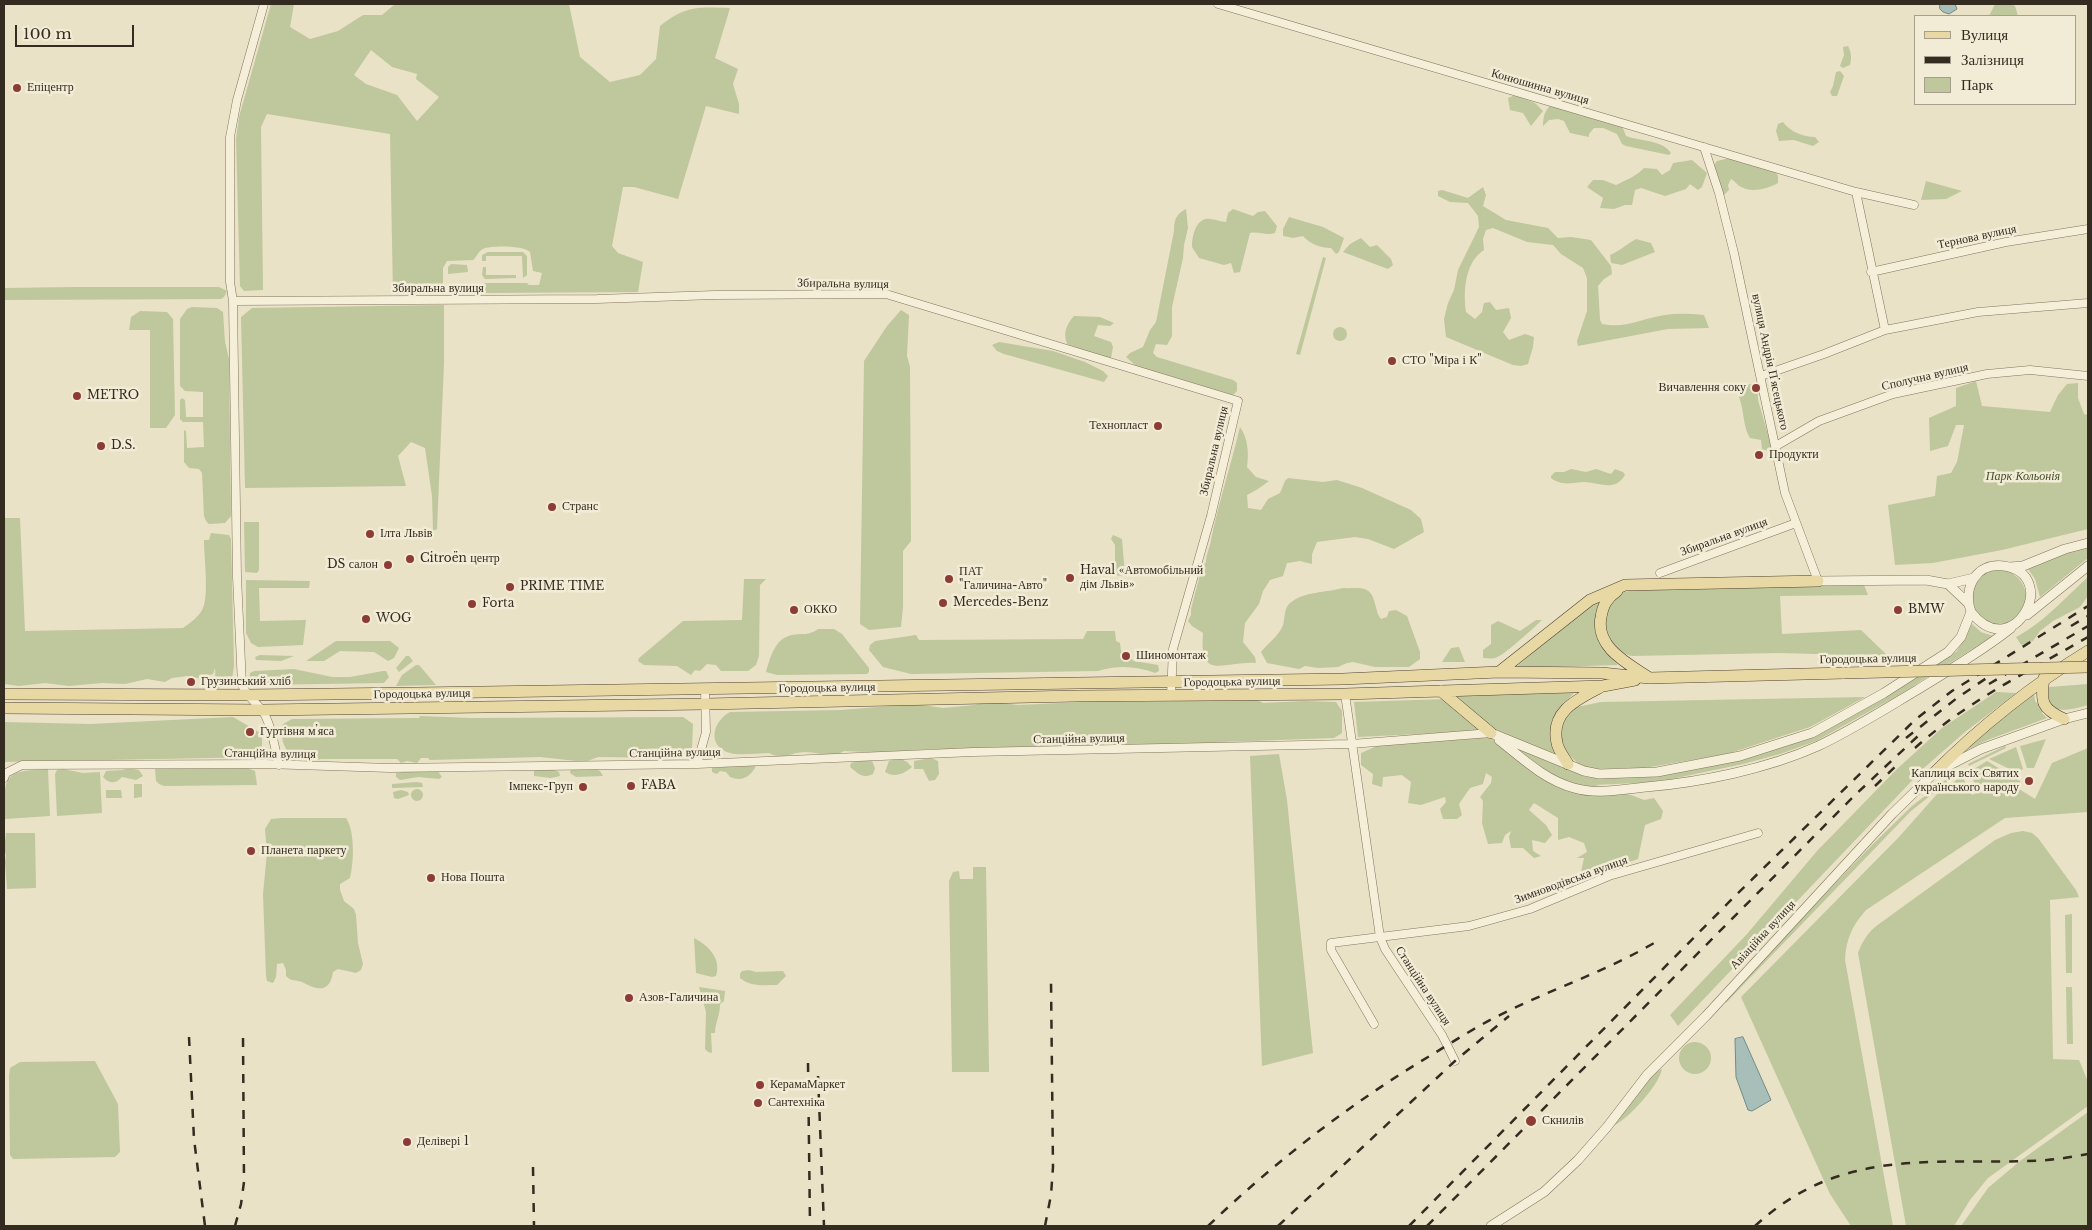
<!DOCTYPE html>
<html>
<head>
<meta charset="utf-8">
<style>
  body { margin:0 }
  #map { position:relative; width:2092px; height:1230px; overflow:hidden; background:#e9e2c7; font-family:"Libre Baskerville",serif }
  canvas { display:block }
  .frame { position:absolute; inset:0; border:5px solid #352c21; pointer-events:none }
  .legend { position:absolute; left:1914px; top:15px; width:162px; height:90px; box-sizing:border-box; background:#f2ecd6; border:1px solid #a69f8e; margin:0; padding:6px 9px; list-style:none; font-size:15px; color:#352c21 }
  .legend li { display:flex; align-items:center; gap:10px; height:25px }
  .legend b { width:25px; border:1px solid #a69f8e }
  .scale { position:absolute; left:15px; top:25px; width:119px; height:22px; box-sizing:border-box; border:2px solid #352c21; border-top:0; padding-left:6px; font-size:15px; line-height:18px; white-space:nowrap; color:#352c21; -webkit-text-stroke:4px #f2ecd6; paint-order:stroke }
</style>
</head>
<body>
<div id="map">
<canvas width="2092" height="1230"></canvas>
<div class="frame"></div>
<ul class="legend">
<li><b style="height:6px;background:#e8d8a4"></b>Вулиця</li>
<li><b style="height:6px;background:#352c21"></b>Залізниця</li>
<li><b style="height:14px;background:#bfc79c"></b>Парк</li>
</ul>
<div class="scale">100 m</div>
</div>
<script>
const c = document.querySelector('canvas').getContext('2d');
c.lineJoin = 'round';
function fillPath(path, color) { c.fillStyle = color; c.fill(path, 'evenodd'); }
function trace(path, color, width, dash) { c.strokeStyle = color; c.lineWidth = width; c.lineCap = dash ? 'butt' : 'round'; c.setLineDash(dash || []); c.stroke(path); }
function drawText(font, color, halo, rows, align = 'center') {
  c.font = font + ' "Libre Baskerville",serif'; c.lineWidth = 5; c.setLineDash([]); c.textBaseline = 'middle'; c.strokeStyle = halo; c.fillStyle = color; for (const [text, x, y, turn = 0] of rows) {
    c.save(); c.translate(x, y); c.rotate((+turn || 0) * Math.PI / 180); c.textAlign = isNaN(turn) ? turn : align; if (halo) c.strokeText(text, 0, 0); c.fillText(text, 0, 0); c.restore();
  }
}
fillPath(new Path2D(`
  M271 4H294L290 27 310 39 338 31 363 15H382L395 4H569L580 57 610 82 640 75 656 59 660 26C686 5 698 7 730 8L715 58 738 69 733 84 739 104V114L706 106 678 199 634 187H623L612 246 618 253 643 262 638 292 483 293 482 286 484 283H527L529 285H539L542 273 533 271 530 252C524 246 492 245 483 249 478 251 477 257 473 260L447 261 443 268V284H439V294H393L390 134 267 114 261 127 263 290 244 291 240 286 236 139 239 117ZM371 50 392 67 417 74 416 79 439 97 417 121 397 95 366 84 354 75Z
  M1995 4H2012L2015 6 2018 16H1989Z
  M1848 46C1851 52 1852 57 1850 65L1843 68 1840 66 1844 55 1843 47Z
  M1840 71 1844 76 1837 96H1832L1830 92 1833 86 1836 72Z
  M1515 95 1535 103 1543 111 1531 126 1523 113 1510 110 1508 98Z
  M1552 104 1622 126 1626 136C1639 141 1663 140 1671 153L1669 155 1626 146 1622 144 1617 134 1603 128H1594L1589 134V137L1570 133 1564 121 1558 119 1549 120 1543 126C1543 116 1545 110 1552 104Z
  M1783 122C1790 132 1804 137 1815 137L1819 142 1813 146 1794 140 1779 141 1776 131 1778 124Z
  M1730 158 1775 171 1778 176V183C1767 189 1752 193 1741 187 1737 185 1735 181 1731 179L1728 185 1729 190 1723 196 1713 166 1717 161Z
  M1692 160 1707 173 1702 187 1698 190 1690 184 1686 189 1665 196 1641 188 1635 190 1632 205H1625L1614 209 1600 208 1603 198 1587 187 1593 180H1603L1616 185C1626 180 1637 176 1644 168L1657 169 1662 175 1670 170 1673 163Z
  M1926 181 1962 191 1946 199 1921 200Z
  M1483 187 1486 195 1483 206 1506 220 1548 228 1558 238 1571 237 1591 240 1611 266 1612 274 1604 279 1598 286 1600 320 1602 324C1626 329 1643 318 1665 315 1678 313 1691 314 1704 315L1709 328 1668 329 1578 346 1577 341 1587 311V278L1583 268 1561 254 1553 245 1527 242 1493 228 1486 230 1483 239 1484 250C1465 262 1463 291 1466 312L1475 319 1482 312 1484 303 1490 302 1496 310 1509 308 1511 318 1503 332 1509 340 1525 334 1534 337 1533 347 1528 364 1521 366 1513 365 1446 337 1444 319 1448 303 1454 290 1458 270 1479 227 1478 216 1468 203 1450 202 1438 196V191L1442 190 1468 198Z
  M1186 209 1188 228 1184 245 1183 258 1172 307V336L1167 345 1156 344 1153 353 1157 357 1233 380 1237 383V391L1233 395 1136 366 1126 357 1130 353 1143 347 1150 330 1156 322 1174 231C1174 220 1176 214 1186 209Z
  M1233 209 1253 216 1258 212 1265 211 1277 226 1275 233C1266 236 1259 231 1250 233L1240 272 1234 273 1231 263 1224 265 1199 258 1192 247C1192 236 1196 217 1210 219 1216 219 1220 222 1226 222L1228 213Z
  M1289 217 1323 227 1344 238 1339 252 1336 254 1331 248C1320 248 1310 244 1303 236L1293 238 1283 236V229Z
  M1361 238 1370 247 1377 245 1391 259 1393 265 1388 269 1343 252 1350 244Z
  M1636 239 1651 243 1655 252 1622 265 1611 263 1610 255C1622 250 1626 244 1636 239Z
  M488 252H523L527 256V275L523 278 522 256H486V261H482V255Z
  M1323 257 1326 258 1300 355 1296 354Z
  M451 264 467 265 468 272 448 274V267Z
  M483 267H486V275H516V278L485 279 482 275Z
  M74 287H219L227 291 224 297 221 299 4 300V288Z
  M444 305V363L437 529 433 531 432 496 425 448 411 442 398 456 406 486 245 488 241 317 252 308Z
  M192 307 217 308 223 312 225 342 229 359 231 516 225 523 209 524 206 521 204 516 202 473 199 469 189 468 184 462V430L186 431 187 448 204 447 203 422H183L180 419V400L182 398 185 400 186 417H203V392L185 391 180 386V319L187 309Z
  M901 310 909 315 907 356 910 367 911 541 903 551V607L901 627 869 630 860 624 864 361 887 326Z
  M140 311 167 312 173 319 175 415 166 428H150V330H129L131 317Z
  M1074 316 1100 317 1114 323 1110 326 1098 325 1094 336 1111 342 1113 347 1111 358 1100 356 1067 344C1063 333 1066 325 1074 316Z
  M1333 334a7 7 0 1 1 14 0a7 7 0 1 1-14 0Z
  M999 342 1053 351 1085 362 1103 371 1108 376 1104 382 1004 354 997 351 992 345Z
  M1976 381 1982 406 2050 412 2058 395 2067 384 2078 383V398L2084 414 2088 415V529L2002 550 1933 563 1895 565 1888 505 1935 496 1937 476 1951 473 1957 462 1964 425H1956L1948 446 1930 451 1929 418 1956 406V388Z
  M1747 384 1757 385 1758 400 1771 445V452L1762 449 1761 440 1750 438C1743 428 1744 409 1739 397L1742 390Z
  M1240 427C1248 438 1249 454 1247 467L1256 477 1269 481 1258 489 1247 495 1248 508 1261 510 1268 499 1280 493 1285 481 1288 478 1323 482 1337 480 1362 488 1411 510 1421 519 1424 532 1394 549 1368 539 1355 537 1317 542 1312 554V564L1300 561 1287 563 1283 576 1270 580 1263 591 1259 604 1245 623 1243 642 1255 657 1256 663C1223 661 1199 682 1203 633L1192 626 1188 621 1191 615V609L1202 567 1206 562C1206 554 1210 548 1211 540 1219 501 1231 465 1240 427Z
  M1571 469 1586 472 1596 469 1611 474 1615 469 1623 472 1625 475C1615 492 1600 483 1585 482 1572 482 1563 487 1551 478V476L1555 472H1564Z
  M4 518H20L25 631 183 628C190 623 200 616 203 608 209 595 204 556 204 540H209L211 533 229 535 231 539 234 666 232 679 216 690 215 668 213 674 198 678 187 676 172 678 165 682 147 679 125 684 102 683 69 686 45 683 19 686 4 684Z
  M244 522H259V570L257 573 245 572Z
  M1113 535 1122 539 1125 575 1115 576V545L1111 539Z
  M2088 547V558L2040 597 2035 579 2028 569 2052 556Z
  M1972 597a27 27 0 1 1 54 0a27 27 0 1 1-54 0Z
  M2088 577V596L2080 607 2053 621 2040 631 2033 641 2021 645 2016 637C2043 623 2066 597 2088 577Z
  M744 579H766L760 585 759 656 756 665 748 671H721L716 665 707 664 700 671 695 670 691 675 677 666 644 665 638 661 639 658 683 621 742 620Z
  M246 580 310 581 309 588H259L260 621 306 620 303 645 258 647 251 643 246 633Z
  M1864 585 1868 595 1780 596 1782 634 1861 630 1888 656 1779 653 1632 656C1602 649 1593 608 1622 593 1629 590 1638 590 1645 589Z
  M1343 588C1359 589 1371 584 1375 604 1377 610 1377 614 1381 619L1387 617 1389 611 1396 610 1407 616 1420 652V659L1409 667H1375L1353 662 1347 663 1338 667 1318 668 1305 666 1299 669 1267 663 1261 652C1268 643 1279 636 1283 625 1285 618 1284 608 1290 603 1305 591 1325 593 1343 588Z
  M1601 599C1589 629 1597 643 1618 665L1515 668 1581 612Z
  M1536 620H1542C1535 627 1502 657 1495 658 1492 659 1487 658 1483 658V650L1491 644V625L1498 621 1520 631Z
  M1972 624 1981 632 1993 636 1897 696 1816 741 1780 754 1743 764 1657 782 1595 785 1631 795 1644 800 1654 798 1663 811 1661 819 1645 825 1638 859 1586 878 1580 877 1584 858H1577L1587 852 1584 843 1569 837 1558 840V818L1534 803 1529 810 1546 825 1552 835 1545 843 1532 840 1533 851 1541 856 1534 858 1523 848H1511L1509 837 1511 831 1505 835 1502 843 1488 844 1482 823 1483 801 1480 797 1491 783 1492 777 1486 773 1483 784 1470 788 1459 804 1462 815 1457 819H1443L1440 809 1446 802 1445 797 1421 805 1408 803 1411 782 1402 775 1383 777 1382 787 1372 784 1373 774 1361 765V753L1384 743 1478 736 1517 745 1586 777 1606 778 1657 776 1742 760 1814 737 1893 693 1957 651Z
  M818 629H834L842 634 869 668V672L867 674 777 675 766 672C770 658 775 638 792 635 802 633 809 636 818 629Z
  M1087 631H1115L1116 641 1120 643 1121 651 1134 661 1158 665 1159 671 1155 673C1135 666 1118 665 1098 671L911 674 883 667 869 650 870 645 875 641 916 635 919 640 1083 639Z
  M336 641H390L399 648 394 658 388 661 374 652 340 651 324 661H306Z
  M1459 647 1465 662H1442L1451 648Z
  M260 655 294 656 281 661 256 660 255 657Z
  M406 656H409L413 661 399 672 396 668Z
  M416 665H419L436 685 396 686 402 675Z
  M294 669 332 677H350L383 671H386L389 677 384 683 256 685 251 684 249 680 250 673 254 671Z
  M2088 684V705C2070 710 2043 718 2049 687Z
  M1575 692C1556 712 1543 726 1556 754L1496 732 1451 693Z
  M1996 692 2016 693 1965 732 1925 767 1678 1026 1670 1015 1747 934 1817 851 1897 769 1942 728Z
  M2034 693 2035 701 2043 709 2042 713 2047 718 1990 739 1959 753Z
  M1865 697 1810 727 1727 754 1644 768 1591 769 1579 765 1565 750 1560 734 1566 715 1572 708 1601 702Z
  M1448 699 1482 731 1358 737 1354 702Z
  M1257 700 1263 703 1305 701 1336 702 1342 711V733L1334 738 1222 742 1201 745 1109 747 1092 746 1059 749H927L889 753 844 751 833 757C824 755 814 752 805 752 791 752 783 761 769 753 758 753 741 756 730 753 706 746 713 721 730 712L840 710 915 704 943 708 975 705 988 701 1018 705 1104 701 1128 702Z
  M420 716 471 718 683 717 693 724 692 748 686 758 598 757 585 762 540 757 430 760 428 758H421L417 763 407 761 401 763 397 759H321C296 766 277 750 283 724L292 719 419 718Z
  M233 717 262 734V757L4 762V722L90 724Z
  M2046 739 2034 768H2027L2020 746Z
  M2005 746 2006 748 1969 766 1968 764Z
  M2016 747 2023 769 2018 773 1989 759Z
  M2088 748V812L2005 818 1866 910C1852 926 1846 939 1845 960L1893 1226H1851L1830 1194 1741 997 1899 837 1938 793 1962 776 1972 795 1979 792 1969 772 1987 761 2020 781 2019 789 2035 799 2052 763Z
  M1279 754 1287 800 1313 1053 1262 1066 1250 756Z
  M899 758 907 762 912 767C904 774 894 778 885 772L889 761Z
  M931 758 938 761 939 774 935 780 929 781 923 769H914V761Z
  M862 760 872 761 875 768 873 774C862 779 859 774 850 767L851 763Z
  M747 765 756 766C750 777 742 782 730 777L726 772 720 771 717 774 712 772V768Z
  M128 768 139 770 143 776 136 780 122 777C116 784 109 784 103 777L106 771 123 770Z
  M247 768 255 771 257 785 164 786 159 784 156 781 155 769Z
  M594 768 600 771 603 776 576 777 570 773 571 769Z
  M48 769 50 816 5 819C4 775 3 771 48 769Z
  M63 769 83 773 100 772 102 813 57 816 55 774 57 770Z
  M540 769H552L559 772 560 776 551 778 534 776V771Z
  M437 770 442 777 439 779 418 777 400 780 396 777V773L411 771Z
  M1957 771 1959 773 1911 811 1745 983 1727 1002 1719 1005 1871 846 1912 806Z
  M416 782 422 783 423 787 392 788V784Z
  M134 784H142V797L134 798Z
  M411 795a6 6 0 1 1 12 0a6 6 0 1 1-12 0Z
  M106 790H121L122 798H106Z
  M401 790 408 792 409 795 398 799 394 798 393 792Z
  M282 818H346C355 831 354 862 350 878L340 884V890L344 901 354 909 356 915 358 943 363 964 361 970 356 973 338 969 333 972C330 992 319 991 304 983 297 979 293 983 286 976V970L283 963 277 964 276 977 273 983 267 981 266 976 263 894 267 853 265 829 271 819Z
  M2023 831 2032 833 2038 838 2076 890 2079 897 2050 900 2053 1059 2079 1060 2088 1082V1106L1988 1178 1970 1200 1954 1226H1906L1858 953C1863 940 1868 932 1879 924L1995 840 2011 833Z
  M6 833H35L36 888 7 889 5 862 6 855 4 849Z
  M973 867H986L989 1072H952L949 881 953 872 959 871 960 879H973Z
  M2072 914V973H2066L2065 915Z
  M694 938C708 945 722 959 716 976L712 977 696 973Z
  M749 970 756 972 783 971 786 976 777 985C765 985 750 987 740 978V974L742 971Z
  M699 987 725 991 724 1001 720 1004C720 1016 715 1023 715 1033H711L712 1053 708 1052 705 1049 706 1012Z
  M2066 987H2072L2073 1044H2067Z
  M1679 1058a16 16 0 1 1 32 0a16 16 0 1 1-32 0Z
  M95 1061 118 1104 120 1152 115 1157 13 1159 10 1155 9 1076 10 1068 20 1062Z
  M1662 1069C1659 1085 1630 1117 1615 1125L1616 1120C1626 1108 1648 1073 1662 1069Z
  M2088 1112V1226H1961L1988 1188 2020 1161Z`), '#bfc79c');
const water = new Path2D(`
  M1940 4H1955L1957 9 1949 14 1943 12 1940 9Z
  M1743 1037 1771 1100 1752 1111 1748 1110 1736 1077 1735 1039Z`);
fillPath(water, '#a8beb9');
trace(water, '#708b86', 1);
const minor = new Path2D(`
  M264 4 237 100 230 137V282L233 301 237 577 242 685C248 698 253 699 261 709 271 721 275 749 279 765
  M1218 4 1856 192 1914 205
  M1704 147 1719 193 1734 253 1785 493 1818 581
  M1856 192 1885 330
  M1871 272 2006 242 2088 229
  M233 301 597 299 715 295 886 294 1238 401 1211 516 1173 649 1171 696
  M1761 376 1824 354 1885 330 1978 312 2088 303
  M1776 446 1819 421 1893 394 1987 374 2030 370 2088 376
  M1660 573 1796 523
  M1345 694 1380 937 1385 949 1442 1035 1455 1061
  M697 764 706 732 705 689
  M4 778 6 773 22 765 266 764 390 768 697 764 973 752 1351 744 1491 733
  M1374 1024 1331 950V943L1469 926 1530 909 1609 876 1758 833`);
const tertiary = new Path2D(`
  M2010 567 2023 566 2065 549 2088 543
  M1818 581 1926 580 1948 584 1974 578
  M1948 584 1968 603
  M2027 615 2088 566
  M1491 733 1584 771 1599 774 1657 772 1740 756 1812 733 1884 693 1948 652 1961 637 1971 612C1963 589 1975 562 2004 566 2062 575 2013 666 1971 612
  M1499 740C1523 759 1545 780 1574 788 1597 795 1623 789 1646 787 1702 782 1767 769 1818 746 1852 730 1885 709 1917 690 1949 670 1981 652 2011 628
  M1491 1226 1544 1192 1578 1160 1607 1127 1647 1075 1706 1016 1892 814 1934 773 1981 749 2064 719 2088 713`);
const primary = new Path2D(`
  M1617 591C1607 598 1603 605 1601 617 1595 647 1627 663 1648 677
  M1499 672 1590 600 1625 585 1818 581
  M2044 678C2040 702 2042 709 2064 719
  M1441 691 1491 733
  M4 694 247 695 417 693 1343 679 1499 672 1602 673 1649 678 1844 673
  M4 708 262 710 706 704 1077 696 1345 694 1603 686 1635 680
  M1568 764C1564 757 1558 750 1557 743 1550 712 1576 700 1599 688
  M1934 773C1982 725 2031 686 2088 651`);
trace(minor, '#83755e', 9);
trace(tertiary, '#83755e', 10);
trace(primary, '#524332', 12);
trace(minor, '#f5efda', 8);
trace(tertiary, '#f5efda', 9);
trace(primary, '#e8d8a4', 11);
trace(new Path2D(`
  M2071 626 2088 616
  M1989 684 2088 626
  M1906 738 1957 698 1994 673
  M1915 748C1966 702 2029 671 2088 637
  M1875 786 1900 762
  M189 1037 194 1139 205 1226
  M808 1063 810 1226
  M818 1076 824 1226
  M533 1167 534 1226
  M235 1226 241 1204 244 1182 243 1037
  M1045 1226 1051 1195 1053 1167 1051 981
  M1208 1226C1277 1160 1351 1103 1433 1054 1454 1041 1476 1027 1498 1016 1551 989 1608 971 1659 940
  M1278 1226 1455 1061 1509 1016
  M1409 1226 1734 897 1916 719 1952 691 2088 606
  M1427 1226 1854 796 1918 736
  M1755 1226C1779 1204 1807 1186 1839 1176 1906 1154 1978 1165 2047 1160 2061 1159 2075 1156 2088 1154`), '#352c21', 2.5, [9, 9]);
const primaryBridge = new Path2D(`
  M1844 673 2088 667`);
trace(primaryBridge, '#524332', 12, []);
trace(primaryBridge, '#e8d8a4', 11);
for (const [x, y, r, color] of [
  [17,88,5,"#8c3b35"],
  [1392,361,5,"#8c3b35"],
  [1756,388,5,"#8c3b35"],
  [77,396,5,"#8c3b35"],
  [1158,426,5,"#8c3b35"],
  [101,446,5,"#8c3b35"],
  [1759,455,5,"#8c3b35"],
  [552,507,5,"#8c3b35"],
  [370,534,5,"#8c3b35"],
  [410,559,5,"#8c3b35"],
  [388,565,5,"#8c3b35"],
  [1070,578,5,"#8c3b35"],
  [949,579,5,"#8c3b35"],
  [510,587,5,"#8c3b35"],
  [943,603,5,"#8c3b35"],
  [472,604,5,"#8c3b35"],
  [794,610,5,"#8c3b35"],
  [1898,610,5,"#8c3b35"],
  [366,619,5,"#8c3b35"],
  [1126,656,5,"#8c3b35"],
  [191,682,5,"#8c3b35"],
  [250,732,5,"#8c3b35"],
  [2029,781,5,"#8c3b35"],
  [631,786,5,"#8c3b35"],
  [583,787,5,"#8c3b35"],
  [251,851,5,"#8c3b35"],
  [431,878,5,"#8c3b35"],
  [629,998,5,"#8c3b35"],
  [760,1085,5,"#8c3b35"],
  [758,1103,5,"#8c3b35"],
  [1531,1121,6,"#8c3b35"],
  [407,1142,5,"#8c3b35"]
]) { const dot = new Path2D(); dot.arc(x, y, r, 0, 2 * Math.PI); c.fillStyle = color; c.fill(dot); trace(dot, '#f2ecd6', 2); }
drawText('12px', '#352c21', '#f2ecd6', [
  ["Конюшинна вулиця",1540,87,16],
  ["Тернова вулиця",1977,237,-12],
  ["Збиральна вулиця",843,284,1],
  ["Збиральна вулиця",438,289],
  ["вулиця Андрія Пʼясецького",1770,362,78],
  ["Сполучна вулиця",1925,377,-13],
  ["Збиральна вулиця",1214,451,-77],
  ["Збиральна вулиця",1724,537,-20],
  ["Городоцька вулиця",1868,659,-1],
  ["Городоцька вулиця",1232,682,-1],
  ["Городоцька вулиця",827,688,-1],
  ["Городоцька вулиця",422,694,-1],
  ["Станційна вулиця",1079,739,-1],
  ["Станційна вулиця",675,753,-1],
  ["Станційна вулиця",270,754,1],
  ["Зимноводівська вулиця",1571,880,-20],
  ["Авіаційна вулиця",1763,935,-47],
  ["Станційна вулиця",1423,986,57]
]);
drawText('12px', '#352c21', '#f2ecd6', [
  ["Епіцентр",27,88],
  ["СТО \"Міра і К\"",1402,361],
  ["Вичавлення соку",1746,388,"right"],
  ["METRO",87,396],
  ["Технопласт",1148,426,"right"],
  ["D.S.",111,446],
  ["Продукти",1769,455],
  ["Странс",562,507],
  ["Ілта Львів",380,534],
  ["Citroën центр",420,559],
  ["DS салон",378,565,"right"],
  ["Haval «Автомобільний",1080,571],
  ["дім Львів»",1080,585],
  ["ПАТ",959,572],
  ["\"Галичина-Авто\"",959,586],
  ["PRIME TIME",520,587],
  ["Mercedes-Benz",953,603],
  ["Forta",482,604],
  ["ОККО",804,610],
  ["BMW",1908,610],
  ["WOG",376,619],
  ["Шиномонтаж",1136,656],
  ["Грузинський хліб",201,682],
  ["Гуртівня мʼяса",260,732],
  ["Каплиця всіх Святих",2019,774,"right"],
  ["українського народу",2019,788,"right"],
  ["FABA",641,786],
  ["Імпекс-Груп",573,787,"right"],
  ["Планета паркету",261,851],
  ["Нова Пошта",441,878],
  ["Азов-Галичина",639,998],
  ["КерамаМаркет",770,1085],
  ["Сантехніка",768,1103],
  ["Скнилів",1542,1121],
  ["Делівері 1",417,1142]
], 'left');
drawText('italic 12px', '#434f29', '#f2ecd6', [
  ["Парк Кольонія",2023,477]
]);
</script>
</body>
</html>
